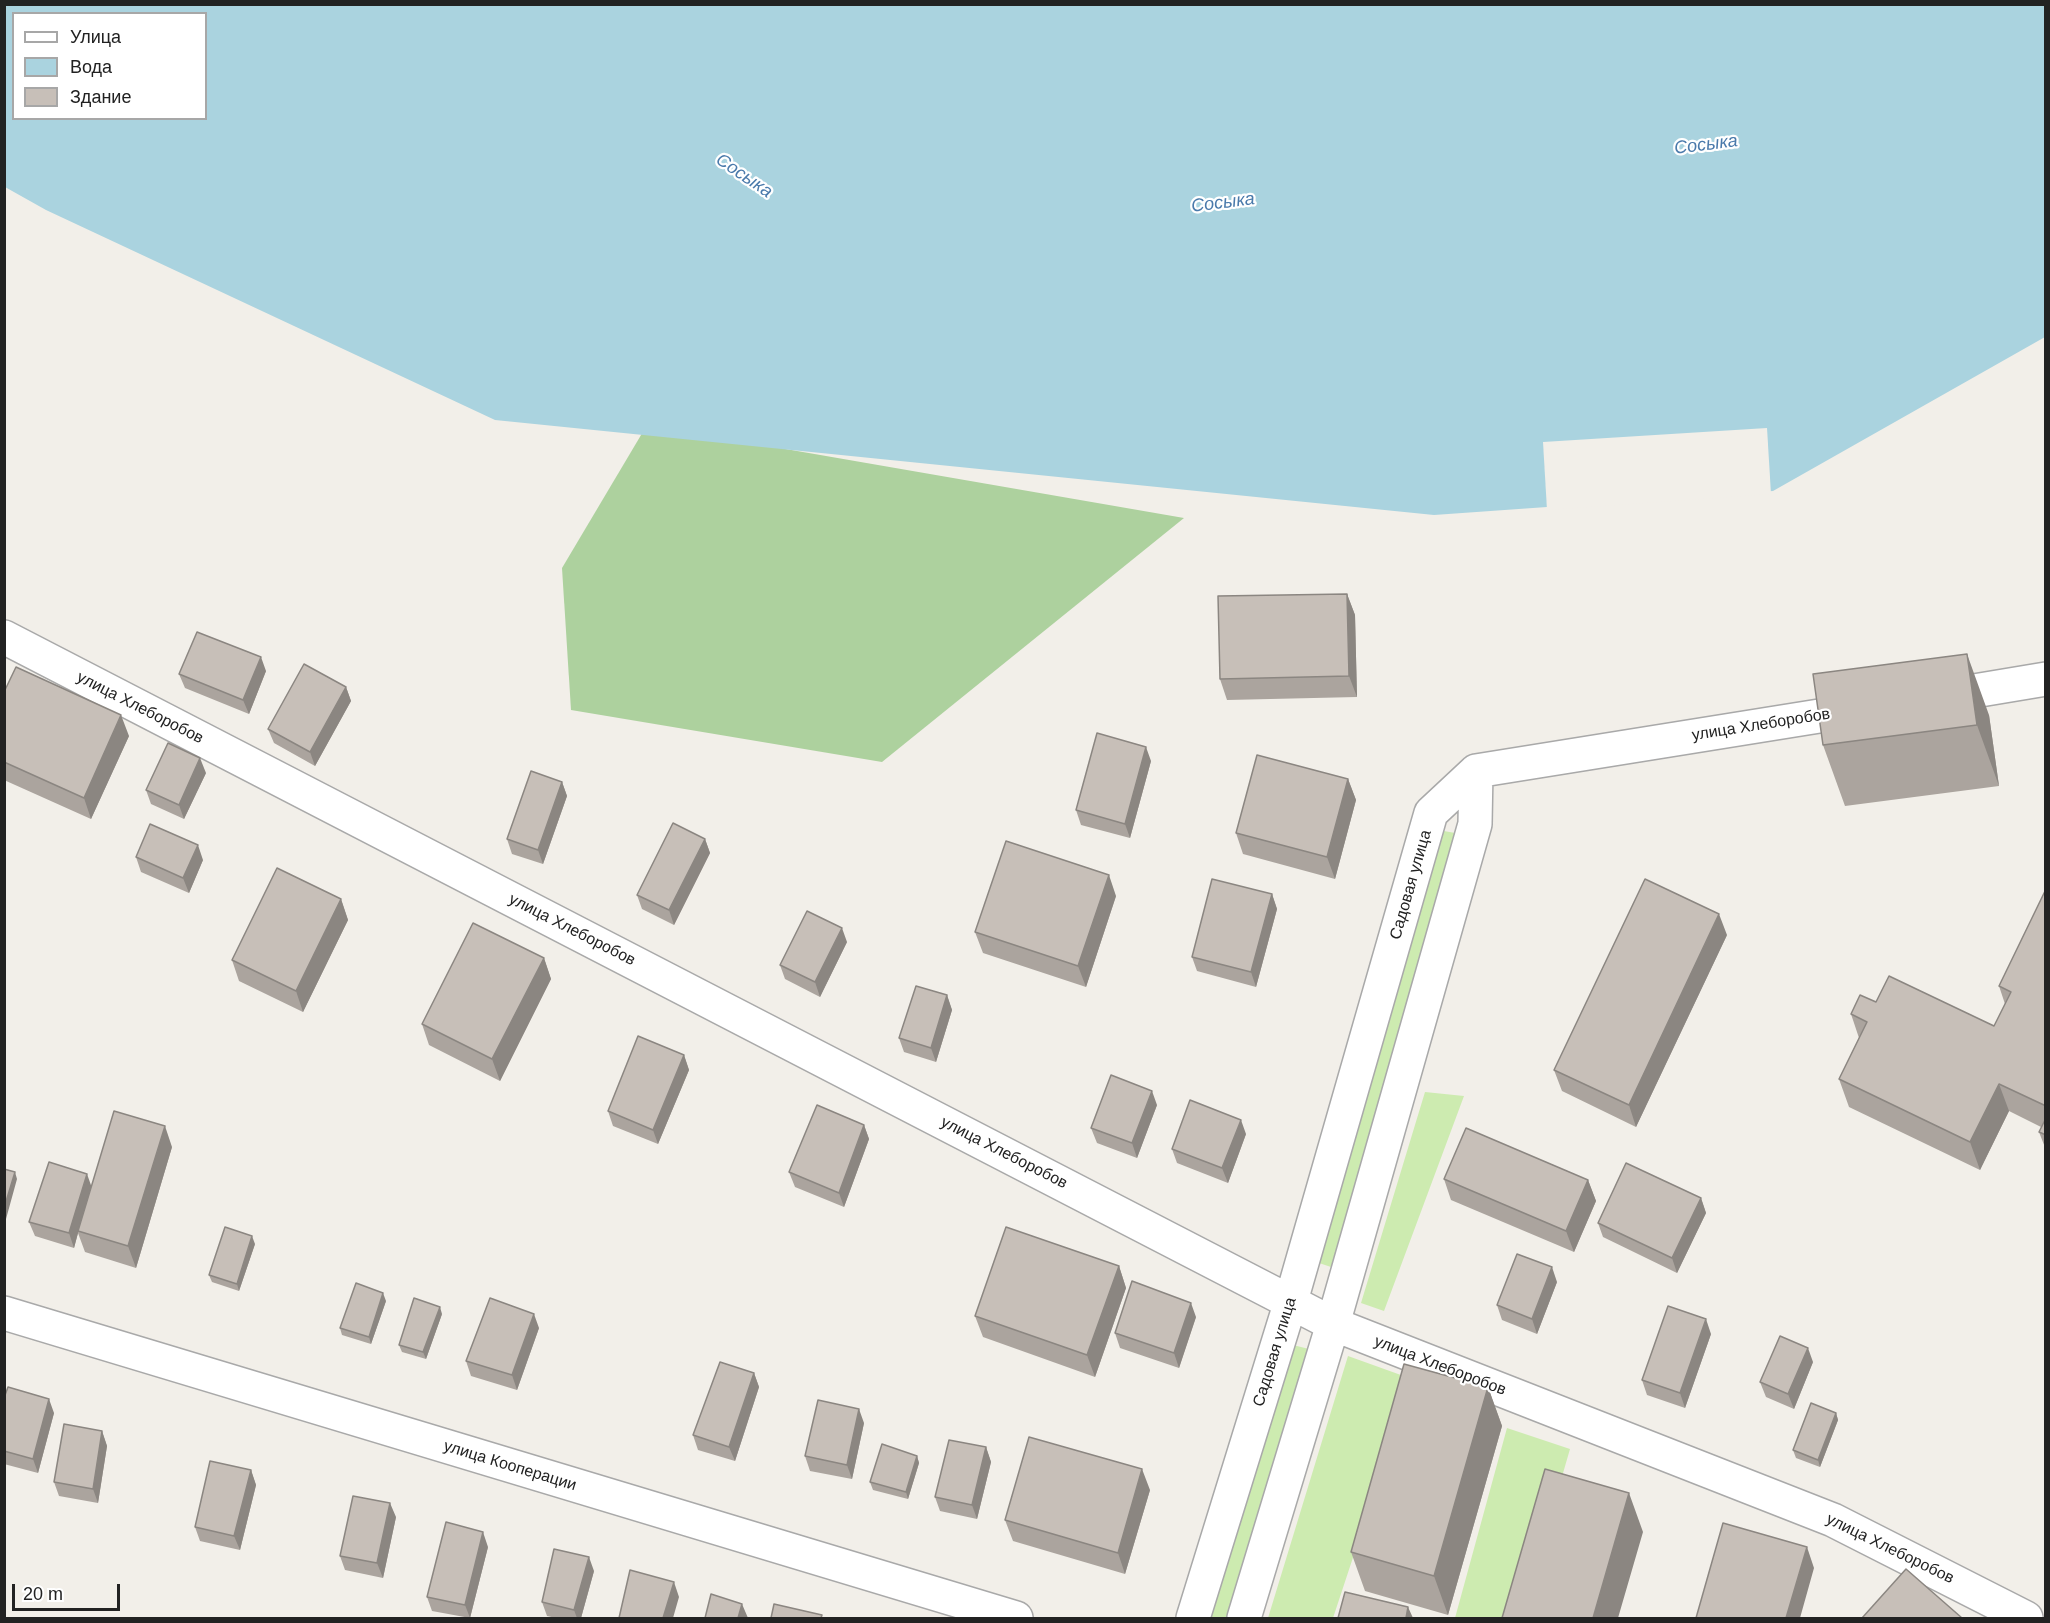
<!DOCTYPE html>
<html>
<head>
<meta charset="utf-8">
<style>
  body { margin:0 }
  #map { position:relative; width:2050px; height:1623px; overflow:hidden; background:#f2efe9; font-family:Helvetica,sans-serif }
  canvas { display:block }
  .frame { position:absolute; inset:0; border:6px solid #222; pointer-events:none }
  .legend { position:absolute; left:12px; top:12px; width:195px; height:108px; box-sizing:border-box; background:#fff; border:2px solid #a7a7a7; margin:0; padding:8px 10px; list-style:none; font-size:18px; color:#222 }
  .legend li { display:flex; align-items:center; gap:12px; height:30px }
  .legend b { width:30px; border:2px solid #a7a7a7 }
  .scale { position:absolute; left:12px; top:1584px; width:108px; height:27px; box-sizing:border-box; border:3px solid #222; border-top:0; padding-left:8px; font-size:18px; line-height:21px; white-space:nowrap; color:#222; -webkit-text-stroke:4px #fff; paint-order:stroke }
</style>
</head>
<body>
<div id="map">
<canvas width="2050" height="1623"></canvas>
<div class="frame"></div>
<ul class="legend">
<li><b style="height:8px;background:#fff"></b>Улица</li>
<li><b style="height:16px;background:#aad3df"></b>Вода</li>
<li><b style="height:16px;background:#c7bfb8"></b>Здание</li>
</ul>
<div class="scale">20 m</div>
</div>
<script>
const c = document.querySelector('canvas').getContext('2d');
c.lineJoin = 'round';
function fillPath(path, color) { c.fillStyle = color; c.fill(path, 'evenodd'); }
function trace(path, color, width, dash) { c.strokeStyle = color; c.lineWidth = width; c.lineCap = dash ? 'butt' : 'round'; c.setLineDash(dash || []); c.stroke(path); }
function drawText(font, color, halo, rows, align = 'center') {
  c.font = font + ' Helvetica,sans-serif'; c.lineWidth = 4.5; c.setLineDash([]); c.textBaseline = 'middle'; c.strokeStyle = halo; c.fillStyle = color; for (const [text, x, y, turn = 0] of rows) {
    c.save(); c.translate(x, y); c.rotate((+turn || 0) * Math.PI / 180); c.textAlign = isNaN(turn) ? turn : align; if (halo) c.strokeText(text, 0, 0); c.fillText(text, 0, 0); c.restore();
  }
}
fillPath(new Path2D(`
  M1438 830 1461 834 1337 1269 1313 1261Z
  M1425 1092 1464 1096 1384 1311 1361 1303Z
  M1289 1344 1313 1350 1233 1618H1207Z
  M1348 1356 1412 1379 1333 1618H1268Z
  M1507 1428 1570 1449 1521 1618H1455Z`), '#cdebb0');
fillPath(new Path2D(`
  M647 425 1184 518 882 762 571 710 562 568Z`), '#add19e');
fillPath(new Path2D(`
  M5 5H2045V337L1773 491 1434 515 495 420 46 210 5 187ZM14 14H206V118H14Z`), '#aad3df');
fillPath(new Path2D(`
  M1767 428 1771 494 1547 510 1543 442Z`), '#f2efe9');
const minor = new Path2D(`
  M4 637 1333 1324 1833 1520 2026 1618
  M1938 697 2046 679
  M1476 771 1863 709
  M4 1313 1016 1618
  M1193 1618 1291 1301 1431 813 1476 771
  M1244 1618 1333 1324 1475 824 1476 771`);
trace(minor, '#a9a9a9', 36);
trace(minor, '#fff', 33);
fillPath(new Path2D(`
  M1347 594 1355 615 1357 697 1227 700 1220 679Z
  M266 671 249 714 185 688 179 674Z
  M346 687 351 701 315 766 274 743 268 729Z
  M4 692 129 736 91 819 4 780Z
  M1989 715 1999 786 1845 806 1823 745Z
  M1151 761 1130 838 1081 825 1076 810Z
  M206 773 184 819 151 804 146 790Z
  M1348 779 1356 800 1335 879 1243 854 1236 833Z
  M562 782 567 796 543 864 512 854 507 839Z
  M705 839 710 853 674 925 642 909 637 895Z
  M136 857 203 860 189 893 141 872Z
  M2046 889V1150L2039 1132 2041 1127 2009 1111 1980 1170 1849 1107 1839 1079 1859 1038 1851 1014 1876 1002 1994 1026 2005 1004 1999 986Z
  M1272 894 1277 909 1256 987 1197 971 1192 957Z
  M1116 896 1086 987 983 953 975 932Z
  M341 899 348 920 303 1012 239 981 232 960Z
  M1727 935 1636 1127 1562 1091 1554 1070Z
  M847 942 820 997 785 979 780 965Z
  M544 958 551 979 500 1081 429 1045 422 1024Z
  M947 995 952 1010 936 1062 904 1052 899 1038Z
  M684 1055 689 1070 658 1144 613 1126 608 1111Z
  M1157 1105 1137 1158 1097 1143 1091 1128Z
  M864 1125 869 1139 844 1207 795 1187 789 1172Z
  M1246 1134 1228 1183 1177 1163 1172 1149Z
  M172 1147 136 1268 85 1252 78 1233 74 1248 35 1236 29 1222 91 1187Z
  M1444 1179 1588 1180 1596 1201 1574 1252 1451 1200Z
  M1701 1198 1706 1213 1677 1273 1603 1237 1598 1223Z
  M255 1244 239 1291 212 1282 209 1275Z
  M1119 1266 1126 1288 1095 1377 983 1337 975 1316Z
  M1557 1282 1537 1334 1502 1320 1497 1305Z
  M386 1301 371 1344 342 1335 340 1328Z
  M442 1314 426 1359 402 1352 399 1345Z
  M1196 1317 1179 1368 1120 1348 1115 1333Z
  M539 1328 517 1390 471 1376 466 1361Z
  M1711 1334 1685 1408 1647 1395 1642 1380Z
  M1813 1362 1794 1409 1766 1397 1760 1382Z
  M754 1373 759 1387 735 1461 698 1450 693 1435Z
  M1488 1387 1502 1426 1448 1615 1365 1591 1351 1552Z
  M4 1398 54 1413 38 1473 4 1464Z
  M1836 1413 1838 1420 1820 1467 1796 1458 1793 1450Z
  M864 1423 852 1479 810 1471 805 1456Z
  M102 1431 107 1446 98 1503 59 1496 54 1482Z
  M986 1447 991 1462 977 1519 940 1511 935 1497Z
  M917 1456 919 1463 908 1499 873 1490 870 1482Z
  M251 1470 256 1485 240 1550 200 1541 195 1527Z
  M1150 1490 1125 1574 1013 1541 1005 1520Z
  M396 1517 383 1578 345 1570 340 1556Z
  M488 1547 470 1618 432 1611 427 1597Z
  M594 1571 581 1618H556L547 1616 542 1602Z`), '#aba49e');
fillPath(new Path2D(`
  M1347 594 1355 615 1357 697 1349 676Z
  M1967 654 1989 715 1999 786 1977 725Z
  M261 657 266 671 249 714 243 700Z
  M346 687 351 701 315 766 310 752Z
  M121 715 129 736 91 819 84 798Z
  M1146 747 1151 761 1130 838 1125 824Z
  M200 758 206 773 184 819 179 805Z
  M1348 779 1356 800 1335 879 1327 857Z
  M562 782 567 796 543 864 538 850Z
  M705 839 710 853 674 925 669 910Z
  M198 845 203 860 189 893 183 878Z
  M1109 875 1116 896 1086 987 1078 966Z
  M1272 894 1277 909 1256 987 1251 972Z
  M341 899 348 920 303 1012 296 991Z
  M1719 914 1727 935 1636 1127 1629 1105Z
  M842 928 847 942 820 997 815 982Z
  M544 958 551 979 500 1081 492 1059Z
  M947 995 952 1010 936 1062 931 1048Z
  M684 1055 689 1070 658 1144 653 1130Z
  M1999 1084 2009 1111 1980 1170 1970 1142Z
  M1152 1091 1157 1105 1137 1158 1132 1143Z
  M1241 1120 1246 1134 1228 1183 1222 1168Z
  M864 1125 869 1139 844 1207 839 1193Z
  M165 1126 172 1147 136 1268 128 1246Z
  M15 1172 17 1179 6 1219 4 1214V1208Z
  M87 1174 92 1188 78 1231V1233L74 1248 69 1233Z
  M1588 1180 1596 1201 1574 1252 1566 1231Z
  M1701 1198 1706 1213 1677 1273 1672 1258Z
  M252 1236 255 1244 239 1291 237 1284Z
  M1119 1266 1126 1288 1095 1377 1087 1355Z
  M1552 1267 1557 1282 1537 1334 1532 1319Z
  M383 1293 386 1301 371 1344 369 1337Z
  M1191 1303 1196 1317 1179 1368 1174 1353Z
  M440 1307 442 1314 426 1359 423 1352Z
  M534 1314 539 1328 517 1390 512 1375Z
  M1706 1319 1711 1334 1685 1408 1680 1393Z
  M1808 1348 1813 1362 1794 1409 1788 1394Z
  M754 1373 759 1387 735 1461 729 1447Z
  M1488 1387 1502 1426 1448 1615 1434 1576Z
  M49 1399 54 1413 38 1473 33 1459Z
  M859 1409 864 1423 852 1479 847 1465Z
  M1836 1413 1838 1420 1820 1467 1818 1460Z
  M102 1431 107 1446 98 1503 93 1489Z
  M986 1447 991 1462 977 1519 972 1505Z
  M917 1456 919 1463 908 1499 906 1492Z
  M1142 1469 1150 1490 1125 1574 1118 1553Z
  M251 1470 256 1485 240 1550 234 1536Z
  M1629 1493 1643 1532 1618 1618H1593Z
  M390 1503 396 1517 383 1578 377 1563Z
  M483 1532 488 1547 470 1618 465 1605Z
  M1807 1547 1814 1568 1800 1618H1786Z
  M589 1557 594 1571 581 1618H577L574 1610Z
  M674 1582 679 1597 673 1618H663Z
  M742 1604 748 1618H738Z
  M1408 1607 1413 1618H1406Z`), '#8b8681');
const building = new Path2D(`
  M1347 594 1349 676 1220 679 1218 596Z
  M197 632 261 657 243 700 179 674Z
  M1967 654 1977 725 1823 745 1813 674Z
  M304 664 346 687 310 752 268 729Z
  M16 667 121 715 84 798 4 762V692Z
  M1097 733 1146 747 1125 824 1076 810Z
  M168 743 200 758 179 805 146 790Z
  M1257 755 1348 779 1327 857 1236 833Z
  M531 771 562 782 538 850 507 839Z
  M673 823 705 839 669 910 637 895Z
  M150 824 198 845 183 878 136 857Z
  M1006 841 1109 875 1078 966 975 932Z
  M277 868 341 899 296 991 232 960Z
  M1212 879 1272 894 1251 972 1192 957Z
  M1645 879 1719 914 1629 1105 1554 1070Z
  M2046 889V1106L1999 1084 1970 1142 1839 1079 1867 1022 1851 1014 1860 995 1876 1002 1889 976 1994 1026 2011 992 1999 986Z
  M807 911 842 928 815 982 780 965Z
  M473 923 544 958 492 1059 422 1024Z
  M916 986 947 995 931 1048 899 1038Z
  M638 1036 684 1055 653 1130 608 1111Z
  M1111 1075 1152 1091 1132 1143 1091 1128Z
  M1190 1100 1241 1120 1222 1168 1172 1149Z
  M817 1105 864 1125 839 1193 789 1172Z
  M114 1111 165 1126 128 1246 78 1231Z
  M2046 1118V1135L2039 1132Z
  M1466 1128 1588 1180 1566 1231 1444 1179Z
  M49 1162 87 1174 69 1233 29 1222Z
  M1626 1163 1701 1198 1672 1258 1598 1223Z
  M4 1169 15 1172 4 1208Z
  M225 1227 252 1236 237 1284 209 1275Z
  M1006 1227 1119 1266 1087 1355 975 1316Z
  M1517 1254 1552 1267 1532 1319 1497 1305Z
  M1132 1281 1191 1303 1174 1353 1115 1333Z
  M356 1283 383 1293 369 1337 340 1328Z
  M414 1298 440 1307 423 1352 399 1345Z
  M490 1298 534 1314 512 1375 466 1361Z
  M1668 1306 1706 1319 1680 1393 1642 1380Z
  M1780 1336 1808 1348 1788 1394 1760 1382Z
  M720 1362 754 1373 729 1447 693 1435Z
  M1404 1364 1488 1387 1434 1576 1351 1552Z
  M8 1387 49 1399 33 1459 4 1451V1398Z
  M818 1400 859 1409 847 1465 805 1456Z
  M1811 1403 1836 1413 1818 1460 1793 1450Z
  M64 1424 102 1431 93 1489 54 1482Z
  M1029 1437 1142 1469 1118 1553 1005 1520Z
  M949 1440 986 1447 972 1505 935 1497Z
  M882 1444 917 1456 906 1492 870 1482Z
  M210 1461 251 1470 234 1536 195 1527Z
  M1545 1469 1629 1493 1593 1618H1502Z
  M353 1496 390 1503 377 1563 340 1556Z
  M446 1522 483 1532 465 1605 427 1597Z
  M1723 1523 1807 1547 1786 1618H1696Z
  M554 1549 589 1557 574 1610 542 1602Z
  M1906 1569 1962 1618H1862Z
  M630 1570 674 1582 663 1618H619Z
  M1345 1592 1408 1607 1406 1618H1338Z
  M711 1594 742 1604 738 1618H705Z
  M774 1604 822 1615 821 1618H771Z`);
fillPath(building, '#c7bfb8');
trace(building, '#8b8681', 1.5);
drawText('16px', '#222', '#fff', [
  ["улица Хлеборобов",140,708,27],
  ["улица Хлеборобов",1761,725,-9],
  ["Садовая улица",1411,885,-74],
  ["улица Хлеборобов",572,930,27],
  ["улица Хлеборобов",1004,1153,27],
  ["Садовая улица",1275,1352,-73],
  ["улица Хлеборобов",1440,1366,21],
  ["улица Кооперации",510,1466,17],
  ["улица Хлеборобов",1890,1549,26]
]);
drawText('italic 18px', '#4a7aab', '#fff', [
  ["Сосыка",1706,145,-7],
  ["Сосыка",744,176,34],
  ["Сосыка",1223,203,-7]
]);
</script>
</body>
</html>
